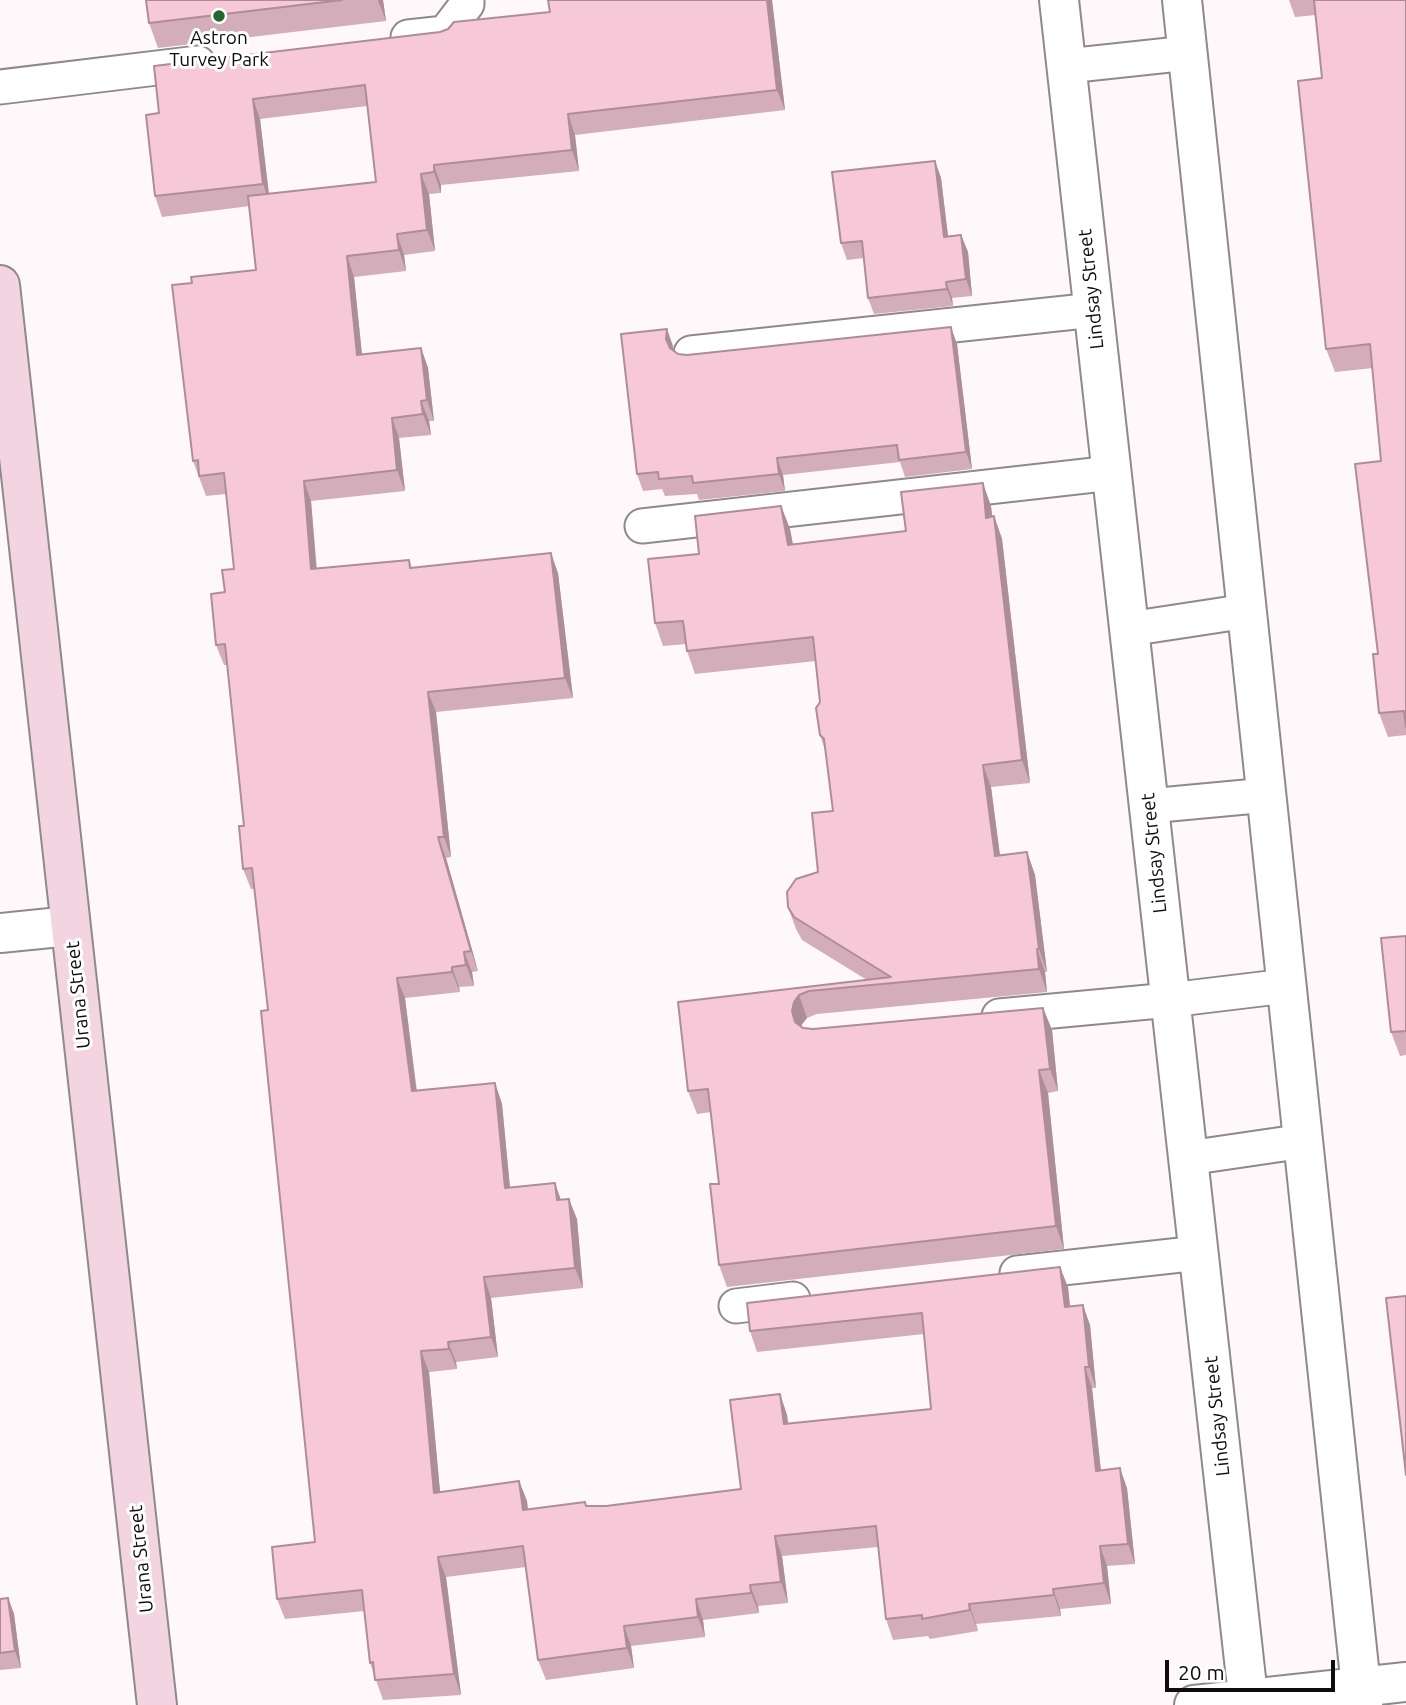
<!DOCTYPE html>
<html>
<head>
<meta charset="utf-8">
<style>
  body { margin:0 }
  #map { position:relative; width:1406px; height:1705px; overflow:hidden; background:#fff8fa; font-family:Ubuntu,sans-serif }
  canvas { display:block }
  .scale { position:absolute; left:1165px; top:1660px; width:170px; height:32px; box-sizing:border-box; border:4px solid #0e0c0d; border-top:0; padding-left:9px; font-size:21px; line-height:24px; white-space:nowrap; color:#0e0c0d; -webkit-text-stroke:5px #fff; paint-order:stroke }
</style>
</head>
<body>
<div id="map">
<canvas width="1406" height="1705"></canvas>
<div class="scale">20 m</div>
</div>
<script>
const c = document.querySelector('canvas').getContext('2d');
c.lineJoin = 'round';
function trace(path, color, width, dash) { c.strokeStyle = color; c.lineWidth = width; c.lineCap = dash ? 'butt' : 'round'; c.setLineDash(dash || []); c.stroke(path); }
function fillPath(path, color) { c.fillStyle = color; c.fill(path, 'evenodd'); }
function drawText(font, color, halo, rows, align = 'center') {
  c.font = font + ' Ubuntu,sans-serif'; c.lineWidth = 6; c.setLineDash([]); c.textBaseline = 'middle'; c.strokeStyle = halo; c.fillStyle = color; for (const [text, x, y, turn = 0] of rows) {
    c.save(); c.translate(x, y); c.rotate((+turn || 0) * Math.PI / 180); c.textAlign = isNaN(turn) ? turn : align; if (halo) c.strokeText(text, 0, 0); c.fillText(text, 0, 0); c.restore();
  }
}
const lane = new Path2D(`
  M408 37 445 33 467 4V0
  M1067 66 1188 53
  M0 87 198 63
  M691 353 1094 310
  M642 526 1112 473
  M1129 629 1247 611
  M1149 806 1267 795
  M999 1016 1170 1000 1286 986
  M1188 1158 1304 1141
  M1017 1273 1199 1253
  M736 1306 793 1299`);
const street = new Path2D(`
  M1059 0 1249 1705
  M1182 0 1363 1705
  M0 933 70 926
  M1194 1705 1406 1682`);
const secondary = new Path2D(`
  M0 285 157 1705`);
trace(lane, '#8f898b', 37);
trace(street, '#8f898b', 42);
trace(secondary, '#8f898b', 42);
trace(lane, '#fff', 33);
trace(street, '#fff', 38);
trace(secondary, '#f3d5e1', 38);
fillPath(new Path2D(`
  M146 0H383L386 21 158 48 149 23Z
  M548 0H772L785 110 575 135 579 171 441 185V193L429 194 435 251 404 255 406 271 354 277 362 354 421 348 428 368 434 421H429L431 435 399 438 405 491 311 501 317 569 409 560 412 568 558 573 573 698 436 712 451 857 446 858 478 971 472 972 474 986 459 987 460 992 405 998 417 1091 495 1083 502 1104 510 1188 561 1199 577 1219 583 1288 491 1298 498 1357 456 1362 457 1369 429 1372 440 1492 519 1481 527 1501 528 1510 606 1506 741 1489 780 1394 787 1415 788 1424 931 1409 924 1334 757 1352 750 1331 1068 1287 1070 1306 1090 1325 1096 1388H1092L1101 1470 1127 1488 1135 1564 1107 1566 1111 1604 1060 1609 1061 1616 976 1624 978 1631 930 1639 928 1636 893 1640 886 1619 878 1547 782 1556 788 1603 758 1606 759 1613 703 1620 705 1637 631 1646 634 1668 546 1680 538 1660 526 1567 446 1577 461 1695 383 1700 370 1663 364 1611 285 1619 277 1599 315 1542 268 1010 254 889H251L243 869 244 826 227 665H224L216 645 225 592 234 569 226 494 206 496 193 461 192 283 256 270 250 206 162 217 155 196 159 113 440 32 550 12ZM367 106 376 182 269 194 260 119Z
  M1289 0H1406V735L1388 737 1379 713 1378 654 1381 461 1373 368 1335 372 1326 349 1322 78 1316 15 1295 17Z
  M935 161 941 178 948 236 961 235 968 252 972 296 952 298 953 306 874 314 868 298 864 258 847 260 841 243Z
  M957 344 972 469 905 477 900 462 783 475 785 491 699 500 697 494 665 496 662 489 643 491 637 474 673 346V350L678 354 687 355Z
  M781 506 790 529 793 544 906 531 991 506 992 517 994 516 1002 539 1030 783 991 787 1000 855 1027 852 1035 875 1047 972H1045L1047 992 817 1014 807 1018 801 1026 803 1028 813 1029 1043 1008 1052 1030 1058 1091 1048 1093 1064 1249 727 1287 719 1265V1184L711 1112 697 1114 688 1091 678 1002 867 980 802 940 796 929 788 907 818 872 833 811 826 753 820 735V702L816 661 695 674 687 651 686 644 663 646 655 623 699 554Z
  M1406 936V1055L1400 1056 1391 1032Z
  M8 1598 14 1614 21 1668 0 1670V1599Z`), '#d4adba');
fillPath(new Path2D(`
  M378 0H383L386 21Z
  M767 0H772L785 110 777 90Z
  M253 99 260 119 270 204 263 184Z
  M568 114 575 135 579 171 572 150Z
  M935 161 941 178 950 253 944 237Z
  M434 165 441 185V193L434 172Z
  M421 174 429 194 435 251 427 230Z
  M397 234 404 255 406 271 399 250Z
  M961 235 968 252 972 296 966 279Z
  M347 256 354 277 364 375 357 355Z
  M946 282 952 298 953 306 947 289Z
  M951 327 957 344 972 469 966 452Z
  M667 329 673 346 672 356 666 339Z
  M421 348 428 368 434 421 427 400Z
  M421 401 429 421 431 435 423 414Z
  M392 418 399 438 405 491 397 470Z
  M777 458 783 475 785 491 779 474Z
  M304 481 311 501 318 590 311 569Z
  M983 483 991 506 995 541 986 518Z
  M781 506 790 529 797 568 788 545Z
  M994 516 1002 539 1030 783 1022 760Z
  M551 553 558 573 573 698 565 678Z
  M428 692 436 712 451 857 444 837Z
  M983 765 991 787 1003 879 995 856Z
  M438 837 446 858 478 971 471 951Z
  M1027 852 1035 875 1047 972 1039 949Z
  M1037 949 1045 972 1047 992 1039 969Z
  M464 952 472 972 474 986 466 965Z
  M452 967 459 987 460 992 452 972Z
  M397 978 405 998 419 1112 412 1091Z
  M799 995 807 1018 802 1024 800 1034 792 1011 794 1002Z
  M1043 1008 1052 1030 1058 1091 1050 1069Z
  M1039 1070 1048 1093 1064 1249 1056 1226Z
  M495 1083 502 1104 512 1209 505 1188Z
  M555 1183 562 1203 557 1200Z
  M569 1199 577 1219 583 1288 575 1268Z
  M1060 1267 1068 1287 1072 1327 1065 1307Z
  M484 1277 491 1298 498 1357 491 1337Z
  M1083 1305 1090 1325 1096 1388 1089 1367Z
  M448 1342 456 1362 457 1369 449 1349Z
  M421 1351 429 1372 442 1513 434 1493Z
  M1085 1367 1092 1388 1103 1491 1096 1471Z
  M780 1394 787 1415 791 1445 784 1424Z
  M1120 1468 1127 1488 1135 1564 1128 1544Z
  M519 1481 527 1501 530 1531 523 1510Z
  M775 1536 782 1556 788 1603 781 1582Z
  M1100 1546 1107 1566 1111 1604 1104 1583Z
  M438 1557 446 1577 461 1695 454 1674Z
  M750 1585 758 1606 759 1613 751 1593Z
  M1053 1589 1060 1609 1061 1616 1054 1595Z
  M8 1598 14 1614 21 1668 15 1651Z
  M696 1599 703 1620 705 1637 698 1617Z
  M969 1604 976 1624 978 1631 970 1610Z
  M624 1626 631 1646 634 1668 627 1648Z`), '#ad8d97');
const building = new Path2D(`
  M146 0H342L149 23Z
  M548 0H767L777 90 568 114 572 150 434 165V172L421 174 427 230 397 234 399 250 347 256 357 355 421 348 427 400 421 401 423 414 392 418 397 470 304 481 311 569 409 560 410 568 551 553 565 678 428 692 444 837H438L471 951 464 952 466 965 452 967V972L397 978 412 1091 495 1083 505 1188 555 1183 557 1200 569 1199 575 1268 484 1277 491 1337 448 1342 449 1349 421 1351 434 1493 519 1481 523 1510 585 1502 586 1506H606L741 1489 730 1400 780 1394 784 1424 931 1409 922 1313 750 1331 747 1303 1060 1267 1065 1307 1083 1305 1089 1367H1085L1096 1471 1120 1468 1128 1544 1100 1546 1104 1583 1053 1589 1054 1595 969 1604 970 1610 922 1619V1615L886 1619 876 1526 775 1536 781 1582 750 1585 751 1593 696 1599 698 1617 624 1626 627 1648 538 1660 523 1546 438 1557 454 1674 375 1680 373 1662 370 1663 362 1590 277 1599 272 1547 315 1542 261 1011 268 1010 252 868 243 869 239 826H244L225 644 216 645 211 594 225 592 222 570 234 569 224 473 199 476 198 460 193 461 172 285 192 283 191 277 256 270 248 196 376 182 365 85 253 99 263 184 155 196 146 115 159 113 154 66 440 32 448 29 454 22 550 12Z
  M1314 0H1406V727L1404 711 1379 713 1373 654H1378L1355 464 1381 461 1370 344 1326 349 1298 81 1322 78Z
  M935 161 944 237 961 235 966 279 946 282 947 289 868 298 862 241 841 243 832 172Z
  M951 327 966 452 899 460 897 445 777 458 779 474 693 483 692 476 659 479 658 472 637 474 621 334 667 329 666 339 670 348 678 354 687 355Z
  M983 483 986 518 994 516 1022 760 983 765 995 856 1027 852 1039 949H1037L1039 969 809 991 799 995 794 1002 792 1011 795 1022 803 1028 813 1029 1043 1008 1050 1069 1039 1070 1056 1226 719 1265 710 1184H719L708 1089 688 1091 678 1002 891 977 794 917 788 907 787 892 796 879 818 872 812 813 833 811 824 739 820 735 816 708 820 702 813 637 687 651 683 621 655 623 648 559 699 554 695 516 781 506 788 545 906 531 901 492Z
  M1406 936V1031L1391 1032 1381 938Z
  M1406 1296V1475L1386 1298Z
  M8 1598 15 1651 0 1653V1599Z`);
fillPath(building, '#f7c9d8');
trace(building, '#ad8d97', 2);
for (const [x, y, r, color] of [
  [219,16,7,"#266630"]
]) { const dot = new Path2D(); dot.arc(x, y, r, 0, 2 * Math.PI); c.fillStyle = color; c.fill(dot); trace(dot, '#fff', 2.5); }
drawText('19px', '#0e0c0d', '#fff', [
  ["Astron",219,38],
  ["Turvey Park",219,60]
]);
drawText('19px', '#0e0c0d', '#fff', [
  ["Lindsay Street",1091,289,-96],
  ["Lindsay Street",1154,853,-96],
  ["Urana Street",78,995,-96],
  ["Lindsay Street",1217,1416,-96],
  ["Urana Street",141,1559,-96]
]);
</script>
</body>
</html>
